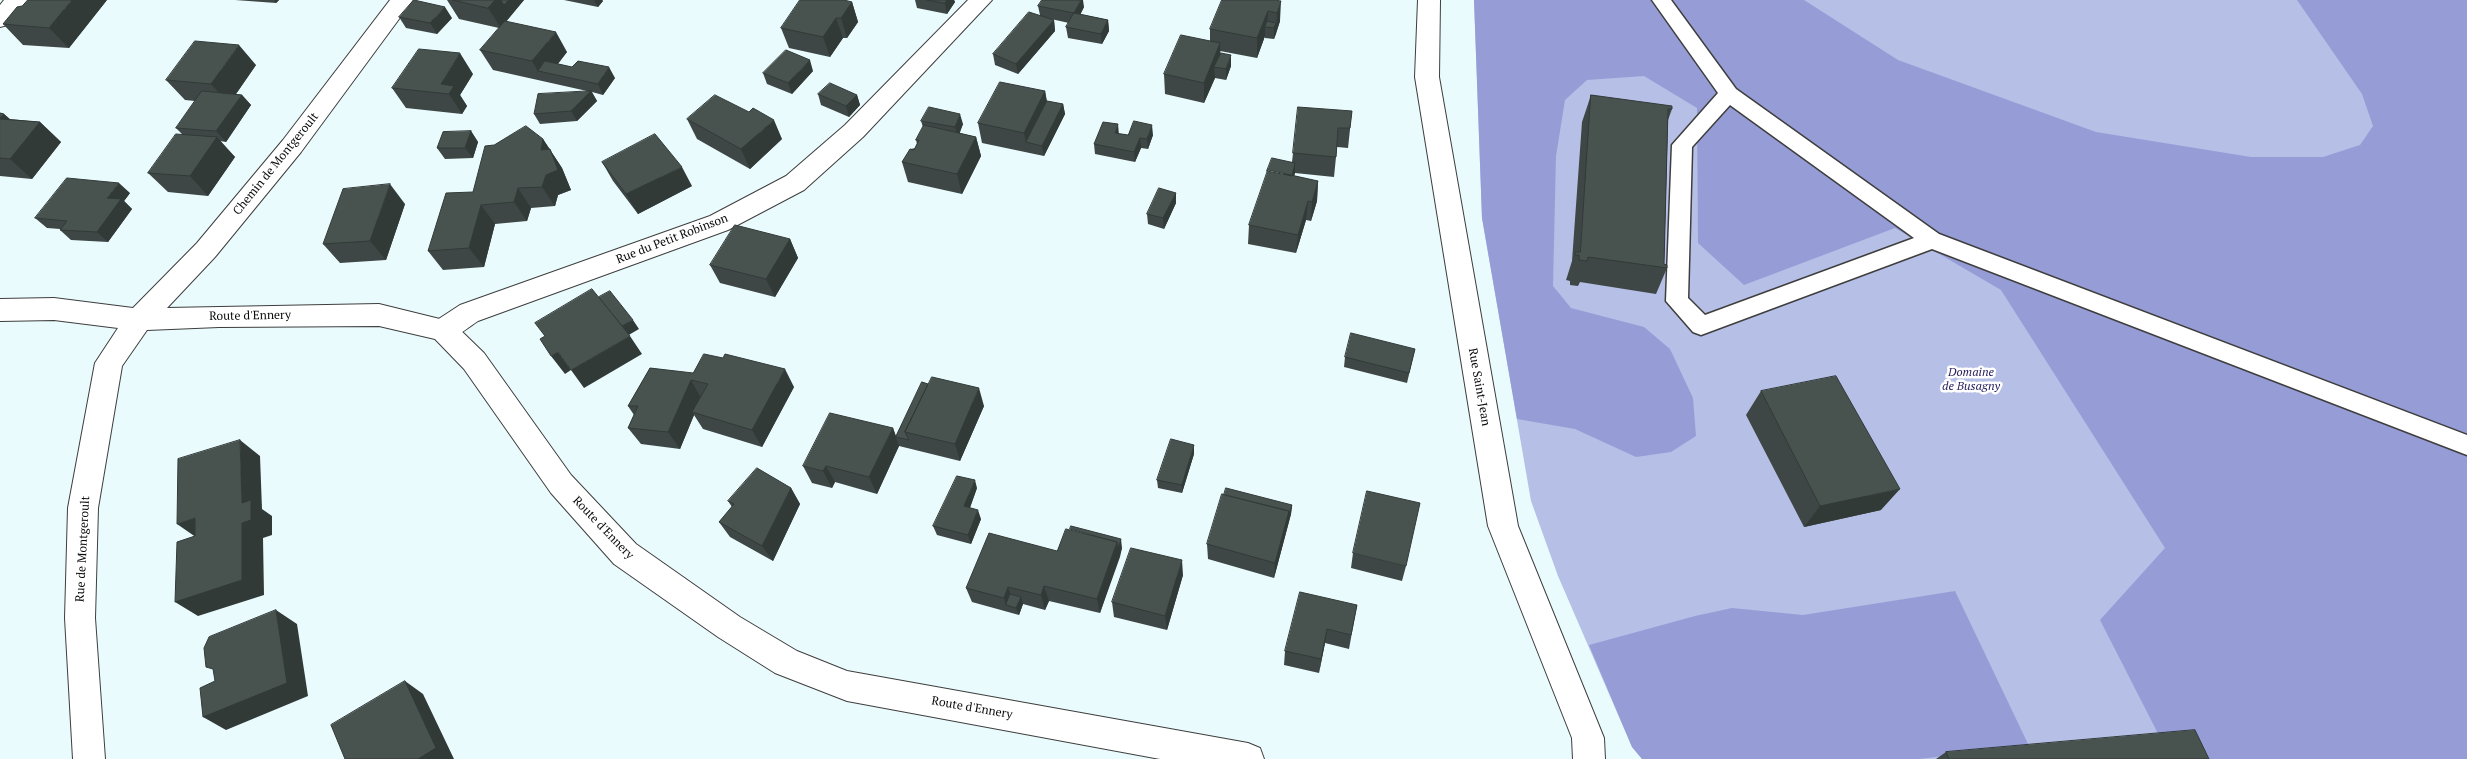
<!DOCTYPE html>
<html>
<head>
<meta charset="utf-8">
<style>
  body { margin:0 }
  canvas { display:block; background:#eafbfe }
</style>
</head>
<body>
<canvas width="2467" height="759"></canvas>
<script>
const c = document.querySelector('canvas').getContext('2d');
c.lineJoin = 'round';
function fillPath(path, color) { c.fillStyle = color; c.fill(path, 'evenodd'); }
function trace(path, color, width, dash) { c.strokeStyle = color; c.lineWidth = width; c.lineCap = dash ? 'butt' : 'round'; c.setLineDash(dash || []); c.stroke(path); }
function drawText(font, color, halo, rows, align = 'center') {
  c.font = font + ' "PT Serif",serif'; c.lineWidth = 5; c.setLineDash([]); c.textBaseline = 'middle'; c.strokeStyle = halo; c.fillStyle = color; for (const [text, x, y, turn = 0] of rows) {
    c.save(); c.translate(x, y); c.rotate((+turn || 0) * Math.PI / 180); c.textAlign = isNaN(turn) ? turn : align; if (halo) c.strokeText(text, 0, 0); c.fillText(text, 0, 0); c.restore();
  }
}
fillPath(new Path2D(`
  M1474 0H2467V759H1642L1632 747 1558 576 1531 501 1482 218Z`), '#b6bfe6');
fillPath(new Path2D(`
  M1474 0H1804L1898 60 2096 132 2251 157H2323L2360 145 2373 126 2362 94 2297 0H2467V759H2171L2100 620 2165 548 2001 290 1895 228 1744 285 1698 243 1697 108 1644 76 1587 80 1565 100 1556 156 1553 286 1571 308 1644 327 1670 349 1693 398 1696 436 1671 452 1636 457 1575 429 1517 419 1482 218Z
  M1955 591 2029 746 1919 759H1642L1632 747 1589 645 1695 616 1732 608 1803 615Z`), '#969dd6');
const service = new Path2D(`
  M1652 0H1671L1736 89 1939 234 2467 435V455L1932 249 1709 332 1701 335 1693 332 1666 301 1672 145 1718 93ZM1730 105 1914 238 1705 315 1688 298 1692 147Z`);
const minor = new Path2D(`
  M4 0H28L8 25 0 27V5Z
  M968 0H992L863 137 804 190 728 230 478 321C464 330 451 344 434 338L430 330 434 322 460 305 710 216 786 176 845 125Z
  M1418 0H1440L1439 77 1518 526 1604 738 1605 759H1573L1572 738 1488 526 1415 77Z`);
const tertiary = new Path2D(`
  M390 0H413L301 152 215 257 167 308 379 304 452 322 484 353 571 475 636 544 740 617 797 651 847 671 1248 743 1260 748 1264 759H1160L847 701 775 673 718 637 614 564 551 493 464 369 435 339 379 326 219 327 147 330 122 366 98 508 95 618 105 759H73L65 618 68 508 95 363 118 328 54 320 0 321V299L54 298 133 308 197 243 283 140Z`);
trace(service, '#3e3e3e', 3);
trace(minor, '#3e3e3e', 2);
trace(tertiary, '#3e3e3e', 2);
fillPath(service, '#fff');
fillPath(minor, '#fff');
fillPath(tertiary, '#fff');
fillPath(new Path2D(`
  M107 0 69 48 23 45 3 24Z
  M235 0H279L276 3Z
  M447 0H524L506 21 567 52 558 64 615 78 603 95 592 92 597 101 577 121 540 124 534 114 587 91 493 70 480 50 499 28 459 19Z
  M564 0H602L603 1 598 7Z
  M915 0H954L955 2 947 14 917 8Z
  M1274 0 1280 21 1274 39 1265 38V36L1257 58 1220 51V53L1231 66 1226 80 1215 78 1204 103 1165 94 1164 74 1210 41V29Z
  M852 2 858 22 847 38H843L830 57 789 48 781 28Z
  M1038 6 1084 7 1080 14 1108 20 1109 31 1102 44 1068 38 1066 27 1069 23 1051 19 1054 20 1055 31 1018 74 995 65 993 54 1040 15Z
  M399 17 452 18 437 34 406 28Z
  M256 65 236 94 242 95 251 105 226 142 220 141 235 157 208 196 168 192 148 173 182 134 176 128 195 101 185 100 166 80Z
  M813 71 792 94 767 84 763 73Z
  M473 74 460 95 467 106 462 114 406 108 392 88Z
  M1045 91 1047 101 1063 104 1065 114 1044 156 982 143 978 123Z
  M818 94 857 95 860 105 849 117 821 105Z
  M1591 95 1672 109 1668 120 1664 264 1667 268 1656 294 1580 282 1578 286 1570 285V281L1566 280 1567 277 1572 261 1582 122Z
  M1352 111 1348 148 1337 147 1334 177 1295 173 1294 176 1318 181 1317 201 1311 221 1306 220 1296 253 1248 244 1249 225 1292 162 1293 153Z
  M0 113 4 114 10 119 40 122 61 142 32 179 0 176Z
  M687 119 782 139 750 169 697 139Z
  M921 121 963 124 959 133 976 137 981 156 962 194 908 182 902 162 911 149 915 148 917 144 916 140 923 127Z
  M471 131 478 142 473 158 445 159 437 148Z
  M1119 134 1128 135H1153L1148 149 1141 148 1135 162 1095 154 1094 144Z
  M543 139 562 168 571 190 558 195 555 206 531 208 527 221 495 224 484 267 443 270 428 251 473 192Z
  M602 162 692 186 638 214 613 181Z
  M130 193 124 201 132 209 108 242 71 240 60 230V229L47 228 35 218Z
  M1176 193V203L1164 229 1148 224 1147 214Z
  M405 204 386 260 340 263 323 244Z
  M790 239 798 258 775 297 720 283 710 265Z
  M1415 349 1407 383 1344 367 1345 357Z
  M650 368 794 387 762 447 703 429 694 415 680 449 641 444 628 428 634 415 628 406Z
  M922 382 984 406 960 461 899 446 877 494 835 482 832 488 812 483 803 466 893 428 896 436Z
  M1761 391 1881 510 1804 527 1746 415Z
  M1194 454 1182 493 1158 488 1157 480Z
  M791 488 800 504 773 561 730 537 719 522 732 507 728 501Z
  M977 488 970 508 981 519 971 544 937 535 933 526Z
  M1292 505 1291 514 1274 578 1208 559 1207 544Z
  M1122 548 1100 613 1049 601 1045 610 1023 604 1019 615 972 602 966 588 1057 551Z
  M1353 553 1406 566 1402 581 1351 568Z
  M1183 575 1167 630 1114 617 1112 602Z
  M1357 605 1349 649 1325 643 1319 673 1284 665 1285 651Z
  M1946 752 2209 759H1936Z`), '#3e4745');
fillPath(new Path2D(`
  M72 0H107L69 48 49 28Z
  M274 0H279L276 3Z
  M491 0H524L501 28 488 8Z
  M594 0H602L603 1 598 7Z
  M947 0H954L955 2 947 14 945 3Z
  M1081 0H1083L1084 7 1076 24 1074 13Z
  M1281 1 1280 21 1276 34 1277 13Z
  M852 2 858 22 847 38 841 18Z
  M445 7 452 18 437 34 430 23Z
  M1268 11 1267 27H1265V36L1257 58V38Z
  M836 18 843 38 830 57 823 37Z
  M1054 20 1055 31 1018 74 1016 64Z
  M1108 20 1109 31 1102 44 1101 34Z
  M1276 23V34L1274 39V28Z
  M556 32 567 52 550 73 538 71 544 81 532 61Z
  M1220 43 1221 63 1214 67 1215 78 1204 103V83Z
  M239 45 256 65 229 104 211 84Z
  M460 53 473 74 460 95 467 106 462 114 449 94 441 84Z
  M1231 55V66L1226 80V69Z
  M810 60 813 71 792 94 788 83Z
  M609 67 615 78 603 95 598 84Z
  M591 91 597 101 577 121 571 111Z
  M1045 91 1048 111 1026 142 1024 133Z
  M242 95 251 105 226 142 216 131Z
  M857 95 860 105 849 117 846 106Z
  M1063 104 1065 114 1044 156 1042 146Z
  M4 114 20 129 0 119Z
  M960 114 963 124 958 138 955 127Z
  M774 120 782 139 750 169 741 149Z
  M40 122 61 142 32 179 10 159Z
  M1118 124 1119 135 1115 133Z
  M1152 125 1153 135 1148 149 1147 139Z
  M471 131 478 142 473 158 465 148Z
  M217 137 235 157 208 196 190 176Z
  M976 137 981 156 962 194 957 174Z
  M1140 138 1141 148 1135 162 1134 152Z
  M543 139 562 168 571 190 558 195 555 206 542 187 541 150Z
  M1295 163V173L1291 186 1292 176Z
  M682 167 692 186 638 214 626 194Z
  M1318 181 1317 201 1311 221 1312 202Z
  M119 183 130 193 124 201 132 209 108 242 97 232 107 198Z
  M390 184 405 204 386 260 370 241Z
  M518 188 531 208 527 221 514 202Z
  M1176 193V203L1164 229 1163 218Z
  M1308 201 1306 220 1296 253 1298 235Z
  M481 205 495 224 484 267 469 248Z
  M790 239 798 258 775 297 766 279Z
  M633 320 639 329 627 336 621 326Z
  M630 336 642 354 584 388 571 370Z
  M558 352 571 370 565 374 551 356Z
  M785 369 794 387 762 447 752 430Z
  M691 380 701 398 692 412 694 415 680 449 668 432Z
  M979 388 984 406 960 461 955 444Z
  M893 428 899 446 877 494 869 477Z
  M240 440 260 456 262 509 272 516V535L263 538 264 595 198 616 175 602 242 523Z
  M1194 445V454L1182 493V485Z
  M826 466 835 482 832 488 823 471Z
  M975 480 977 488 967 515 964 506Z
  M791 488 800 504 773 561 762 546Z
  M1900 489 1881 510 1804 527 1820 506Z
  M1292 505 1291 514 1274 578 1275 563 1289 511Z
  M978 510 981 519 971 544 968 535Z
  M195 518 200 540 177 524Z
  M1121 539 1122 548 1120 557 1100 613 1097 599 1117 542Z
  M1182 560 1183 575 1167 630 1165 616Z
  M1044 586 1049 601 1045 610 1041 595Z
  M1008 587 1013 602 1006 605 1004 598Z
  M1021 597 1023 604 1019 615 1016 608Z
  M276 610 297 624 308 696 226 730 203 717Z
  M1327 629 1325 643 1319 673 1321 659Z
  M405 681 423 694 454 759H418Z`), '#323a38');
const building = new Path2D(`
  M28 0H72L49 28 3 24 17 7 22 6Z
  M414 0 445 7 430 23 399 17Z
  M453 0H495L488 8Z
  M501 0H509L504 5Z
  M800 0H844L852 2 841 18H836L823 37 781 28Z
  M927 0H947L945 3Z
  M1042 0H1081L1074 13 1038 6Z
  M1222 0H1274L1281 1 1277 13 1268 11 1257 38 1210 29Z
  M1029 12 1054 20 1016 64 993 54Z
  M1074 13 1108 20 1101 34 1066 27Z
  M505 21 556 32 532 61 480 50Z
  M1267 21 1276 23 1274 28 1265 27Z
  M1181 35 1220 43 1204 83 1164 74Z
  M195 41 239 45 211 84 166 80Z
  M419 49 460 53 441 84 454 86 449 94 392 88Z
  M786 50 810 60 788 83 763 73Z
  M1221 53 1231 55 1226 69 1214 67Z
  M545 61 572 67 578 61 609 67 598 84 538 71Z
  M1000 82 1045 91 1024 133 978 123Z
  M830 83 857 95 846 106 818 94Z
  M202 91 242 95 216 131 176 128Z
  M591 91 571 111 534 114 538 94Z
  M715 95 749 112 753 108 774 120 741 149 687 119Z
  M1591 95 1672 106V109H1668L1664 264 1667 265V268L1588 257 1587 261 1579 260V255H1575V252H1580Z
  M1047 101 1063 104 1042 146 1026 142Z
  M929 107 960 114 955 127 921 121Z
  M1298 107 1352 111 1350 128H1338L1336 157 1293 153Z
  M0 113 4 114 0 118Z
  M0 119 40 122 10 159 0 158Z
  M1134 121 1152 125 1147 139 1140 138 1134 152 1094 144 1103 122 1118 124 1115 133 1128 135Z
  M924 125 976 137 957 174 902 162 910 149 914 150 919 140H916Z
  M526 126 543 139 541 150 550 149 558 170 546 175 542 187 518 188 514 202 481 205 469 248 428 251 446 193 473 192 485 146 494 145Z
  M471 131 465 148H437L443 132Z
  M176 134 217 137 190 176 148 173Z
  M655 134 682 167 626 194 602 162Z
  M1272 158 1295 163 1292 176 1267 171Z
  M1268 170 1318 181 1312 202 1308 201 1298 235 1249 225Z
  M67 178 119 183 107 198 121 199 97 232 60 230 67 221 35 218Z
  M390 184 370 241 323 244 343 189Z
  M1159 188 1176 193 1163 218 1147 214Z
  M735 225 790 239 766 279 710 265Z
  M592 289 630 336 571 370 558 352 551 356 540 339 545 336 535 323Z
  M610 291 633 320 622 326 599 297Z
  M1351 333 1415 349 1409 373 1345 357Z
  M704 354 723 358 725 354 785 369 752 430 692 412 708 384 691 380 668 432 628 428 638 406H628L650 368 693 373Z
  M1836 376 1900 489 1820 506 1761 391Z
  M932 377 979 388 955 444 905 432Z
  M922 382 928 384 905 432 909 440 896 437Z
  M830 413 893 428 869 477 826 466 823 471 803 466Z
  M1171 439 1194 445 1182 485 1157 480Z
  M240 440 242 503 251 500V520L242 523V580L175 602 177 542 195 536V518L177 524 178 459Z
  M757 468 791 488 762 546 719 522 734 504 728 501Z
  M957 476 975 480 964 506 978 510 968 535 933 526Z
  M1226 488 1292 505 1288 518 1289 511 1224 495Z
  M1367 491 1420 503 1406 566 1353 553Z
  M1222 494 1289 511 1275 563 1207 544Z
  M1071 526 1121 539 1118 549 1117 542 1070 529Z
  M1066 529 1117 542 1097 599 1044 586 1041 595 1008 587 1004 598 966 588 989 533 1057 551Z
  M1131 548 1182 560 1165 616 1112 602Z
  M1300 592 1357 605 1351 635 1327 629 1321 659 1285 651Z
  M1010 594 1021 597 1016 608 1006 605Z
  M276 610 287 683 203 717 200 688 215 681 213 669 206 667 204 648 209 637Z
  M405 681 436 748 418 759H345L331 725Z
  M2195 730 2209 759H1949L1946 752Z`);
fillPath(building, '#485350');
trace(building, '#323a38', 1);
drawText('12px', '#0b0b0b', '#fff', [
  ["Chemin de Montgeroult",276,164,-51],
  ["Rue du Petit Robinson",672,239,-21],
  ["Route d'Ennery",250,316,-1],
  ["Rue Saint-Jean",1479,387,80],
  ["Route d'Ennery",603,528,46],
  ["Rue de Montgeroult",83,549,-87],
  ["Route d'Ennery",972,708,10]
]);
drawText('italic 12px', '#28205e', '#fff', [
  ["Domaine",1971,373],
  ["de Busagny",1971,387]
]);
</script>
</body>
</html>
